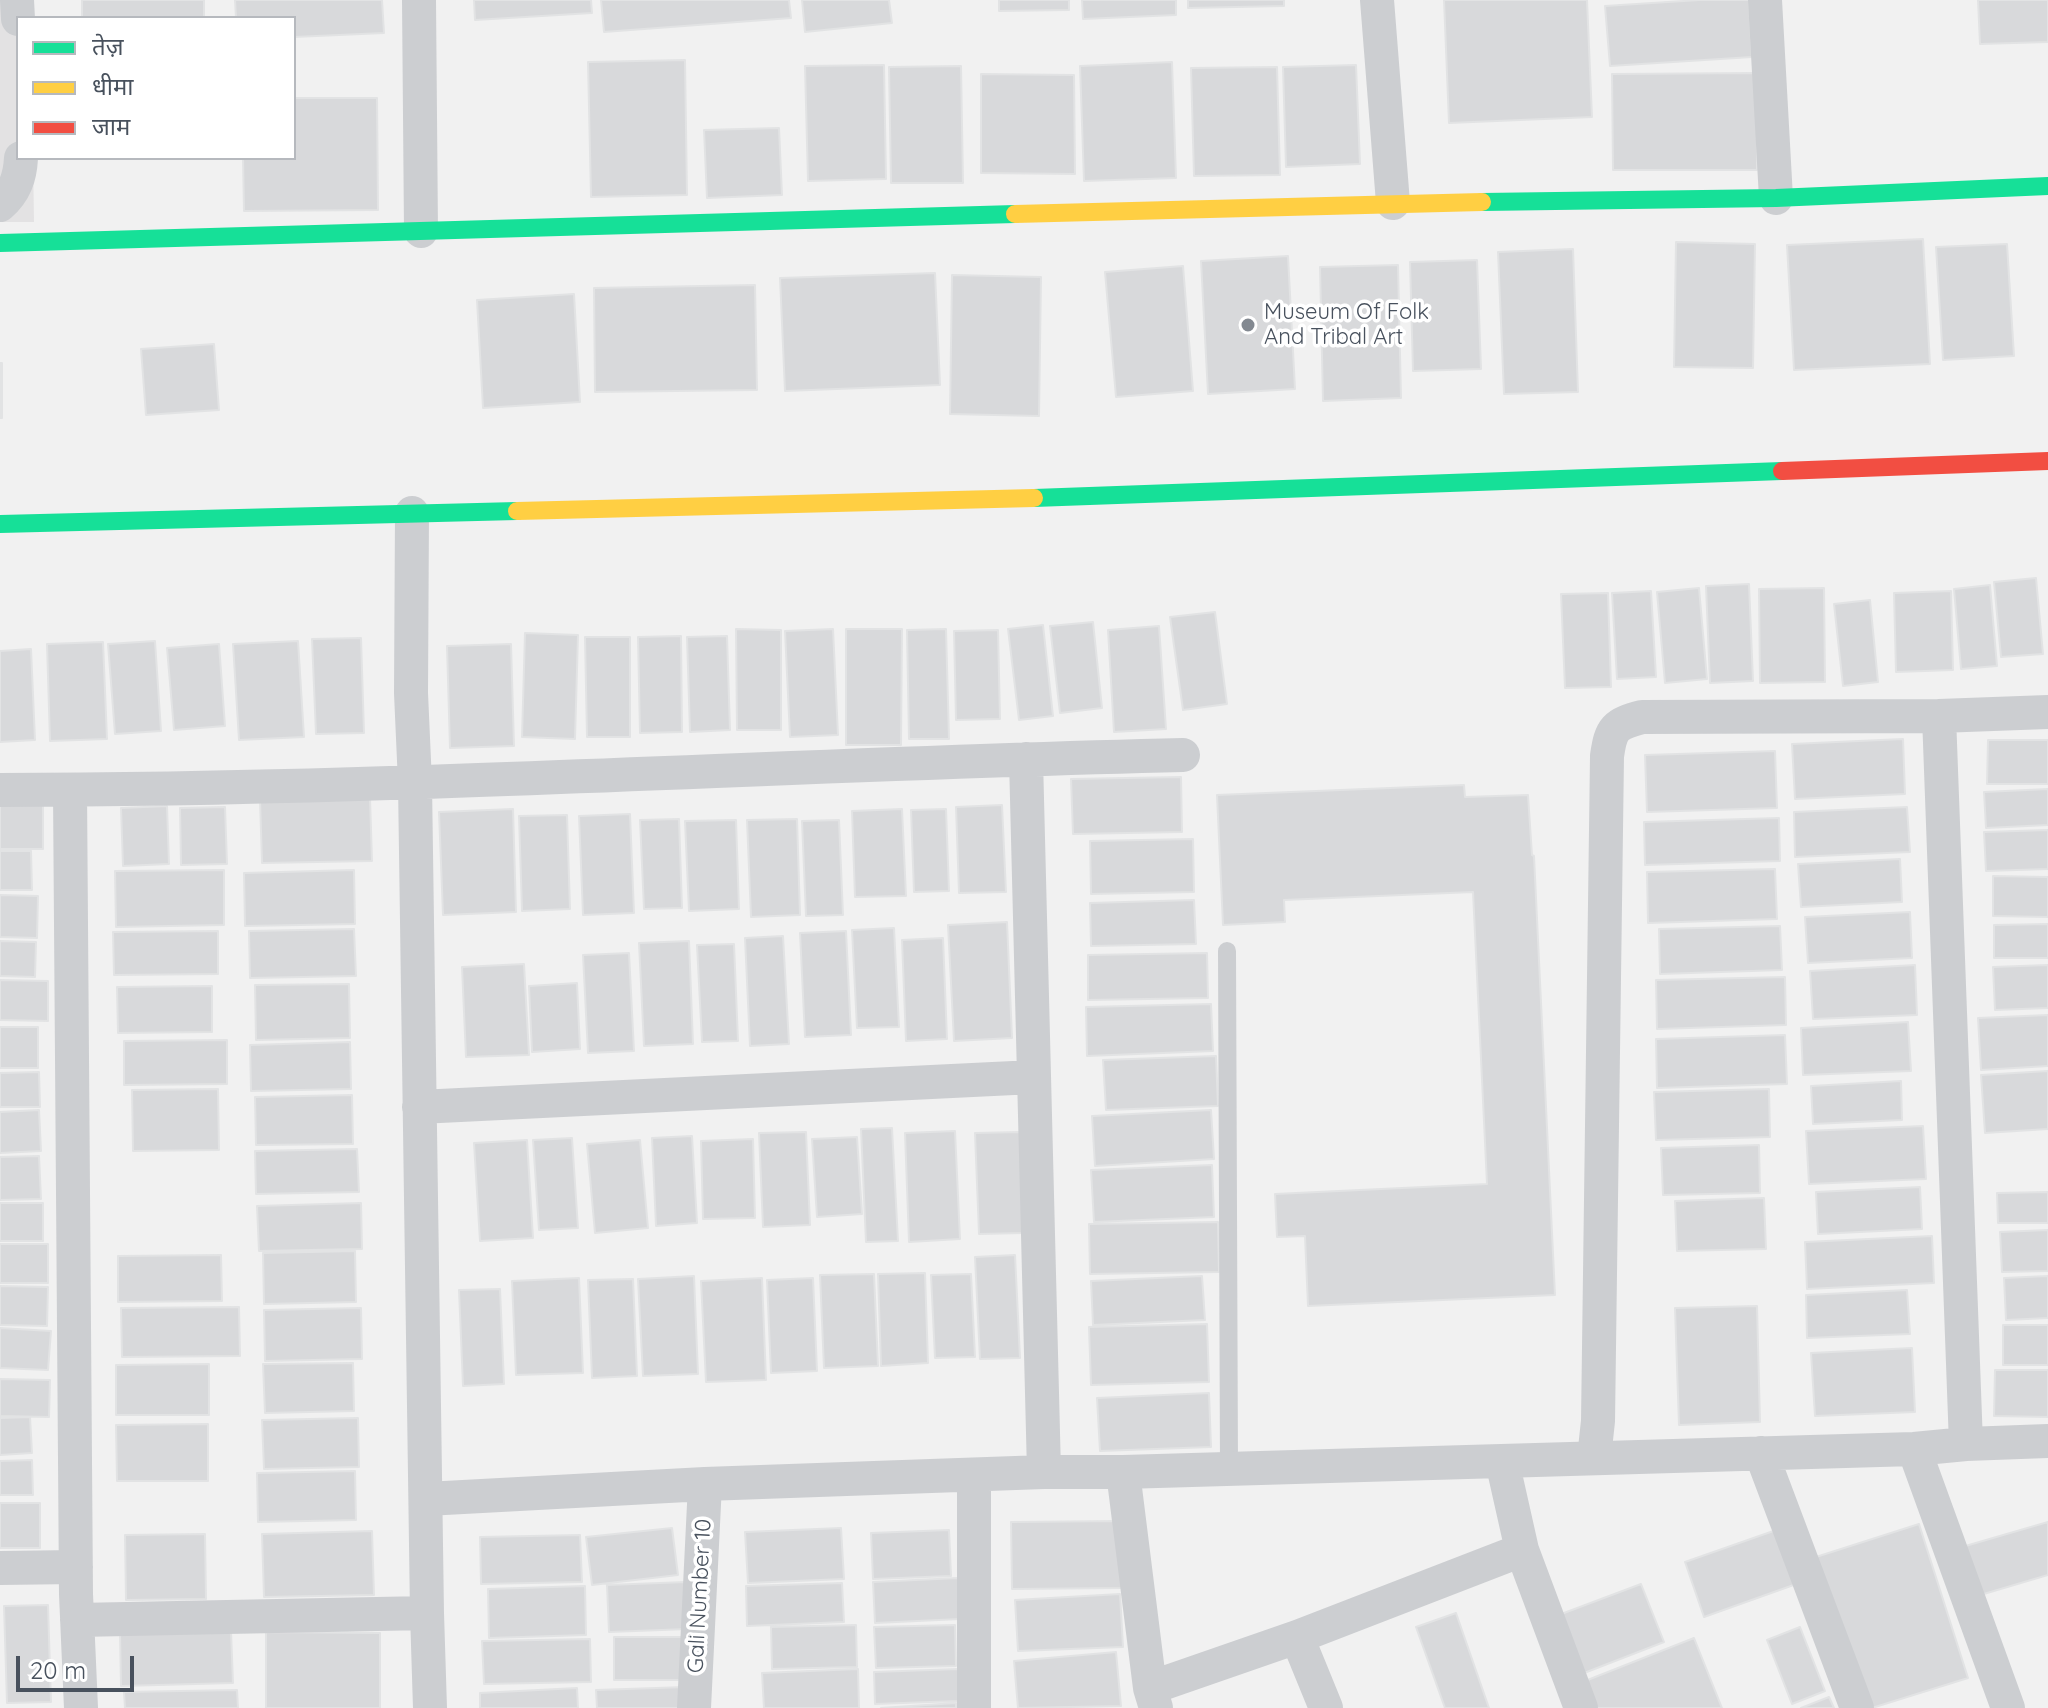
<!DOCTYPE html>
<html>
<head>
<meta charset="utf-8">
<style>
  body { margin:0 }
  #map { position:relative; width:2048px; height:1708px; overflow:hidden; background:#f1f1f1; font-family:Quicksand,"Noto Sans Devanagari",sans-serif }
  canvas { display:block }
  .legend { position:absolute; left:16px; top:16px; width:280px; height:144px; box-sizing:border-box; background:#fff; border:2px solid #b6b9be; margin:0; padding:10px 14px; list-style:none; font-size:24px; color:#48515d }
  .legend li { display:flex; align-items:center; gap:16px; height:40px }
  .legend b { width:40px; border:2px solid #b6b9be }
  .scale { position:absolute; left:16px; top:1656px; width:118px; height:36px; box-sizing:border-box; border:4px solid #48515d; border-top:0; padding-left:10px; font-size:24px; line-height:28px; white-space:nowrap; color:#48515d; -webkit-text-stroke:6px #fff; paint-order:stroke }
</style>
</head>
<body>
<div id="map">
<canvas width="2048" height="1708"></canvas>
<ul class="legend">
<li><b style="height:10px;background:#16e098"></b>तेज़</li>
<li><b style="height:10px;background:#ffcf43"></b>धीमा</li>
<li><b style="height:10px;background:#f24e42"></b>जाम</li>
</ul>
<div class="scale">20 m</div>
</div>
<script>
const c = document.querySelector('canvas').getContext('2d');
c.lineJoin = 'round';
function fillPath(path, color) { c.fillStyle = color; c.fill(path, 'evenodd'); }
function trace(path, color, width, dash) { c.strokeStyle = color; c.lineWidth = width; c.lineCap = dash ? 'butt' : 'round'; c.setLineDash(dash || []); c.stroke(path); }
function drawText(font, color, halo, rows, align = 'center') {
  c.font = font + ' Quicksand,sans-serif'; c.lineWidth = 7; c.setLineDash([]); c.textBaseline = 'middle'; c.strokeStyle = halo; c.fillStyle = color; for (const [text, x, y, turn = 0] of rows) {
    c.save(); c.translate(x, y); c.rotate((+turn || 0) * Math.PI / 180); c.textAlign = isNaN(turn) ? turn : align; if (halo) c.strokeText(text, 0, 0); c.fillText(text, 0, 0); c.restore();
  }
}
fillPath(new Path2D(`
  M0 0H30L18 18V158H33L34 222H0Z`), '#e3e2e3');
const building = new Path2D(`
  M82 0H204V18H82Z
  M235 0H382L384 33 294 37V18H236Z
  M474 0H591L592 13 475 20Z
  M601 0H789L791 18 604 32Z
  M802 0H889L892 23 805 32Z
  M999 0H1069V10L999 11Z
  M1082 0H1176V15L1083 19Z
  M1188 0H1284V6L1188 8Z
  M1444 0H1587L1592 117 1449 123Z
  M1699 0H1749L1752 57 1610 66 1605 6Z
  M1978 0H2048V42L1980 44Z
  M685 60 687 195 591 197 588 62Z
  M1172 62 1176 178 1084 181 1080 66Z
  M884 65 886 179 808 181 805 66Z
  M1356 65 1360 164 1286 167 1283 67Z
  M961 66 963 183H891L889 67Z
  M1277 67 1280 175 1194 176 1191 68Z
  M1757 73V170H1613L1612 74Z
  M981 74 1074 75 1075 174 981 173Z
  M294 98H377L378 210 244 211 243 158H294Z
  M779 128 782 195 707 198 704 130Z
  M1923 239 1930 364 1794 370 1787 245Z
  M1676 242 1755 244 1753 368 1674 367Z
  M2007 244 2014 356 1943 360 1936 247Z
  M1573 249 1578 392 1504 394 1498 252Z
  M1288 256 1295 389 1208 394 1201 261Z
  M1477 260 1481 369 1413 371 1410 262Z
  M1398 265 1401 398 1323 401 1320 267Z
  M1183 266 1193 391 1116 397 1105 272Z
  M935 273 940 385 785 391 780 278Z
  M952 275 1041 277 1039 416 950 414Z
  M755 285 757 390 595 392 594 288Z
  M574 294 580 402 483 408 477 300Z
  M214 344 219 410 146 415 141 349Z
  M0 363H2V418H0Z
  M2036 578 2043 654 2001 657 1994 582Z
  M1749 584 1753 681 1710 683 1706 586Z
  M1990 585 1997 666 1961 669 1954 589Z
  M1699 588 1707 679 1665 683 1657 592Z
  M1824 588 1825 682 1760 683 1759 589Z
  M1651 591 1656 677 1617 679 1612 593Z
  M1951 591 1953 670 1896 672 1894 593Z
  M1608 593 1611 687 1565 688 1561 594Z
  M1870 600 1878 682 1843 686 1834 604Z
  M1215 612 1227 704 1183 710 1170 617Z
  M1093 622 1102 708 1060 713 1050 626Z
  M1043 625 1053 716 1019 720 1008 629Z
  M1159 626 1166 729 1114 732 1108 630Z
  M736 629 781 630V730H737Z
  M833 629 838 735 790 737 785 631Z
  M846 629H902L901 745H846Z
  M946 629 949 739H909L907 630Z
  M998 630 1000 719 956 720 954 631Z
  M525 633 578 635 575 739 522 737Z
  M681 636 682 732 640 733 638 637Z
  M727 636 730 730 690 732 687 637Z
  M585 637H630V737H587Z
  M361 638 364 733 316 734 312 639Z
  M155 641 161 731 115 734 108 644Z
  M298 641 304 737 239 740 233 644Z
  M103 642 107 739 50 741 47 644Z
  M219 644 225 726 174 730 167 648Z
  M511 644 514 746 450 748 447 646Z
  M31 649 35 740 0 742V651Z
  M1903 739 1905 794 1795 799 1792 744Z
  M1988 740H2048V784H1987Z
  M1775 751 1777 808 1647 812 1645 755Z
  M1181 777 1182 832 1073 834 1071 779Z
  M1464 785 1465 797 1528 795 1532 855 1534 856 1555 1295 1308 1306 1305 1236 1277 1237 1275 1194 1487 1184 1473 892 1284 900 1285 922 1223 925 1217 795Z
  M2048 789V825L1986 828 1984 792Z
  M370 798 372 861 262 863 260 800Z
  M0 805H43V849H0Z
  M1002 805 1006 892 959 893 956 807Z
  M167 806 169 864 123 866 121 808Z
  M225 807 227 864 181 865 180 808Z
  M1907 807 1910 852 1795 857 1794 812Z
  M513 809 516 912 443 915 439 812Z
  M902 809 906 896 855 897 852 811Z
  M946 809 949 891 914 892 911 810Z
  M630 814 634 913 583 915 579 816Z
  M567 815 570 909 522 911 519 816Z
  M1779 818 1780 861 1645 865 1644 822Z
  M679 819 682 908 644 909 640 820Z
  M797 819 800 915 751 917 747 820Z
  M736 820 739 909 689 911 685 821Z
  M839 820 843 915 806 916 802 821Z
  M2048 830V869L1986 871 1984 832Z
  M1193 839 1194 892 1091 894 1090 841Z
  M0 851H31L32 890H0Z
  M1900 859 1902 902 1801 907 1798 864Z
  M1775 869 1777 919 1648 923 1647 872Z
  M224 870V925L116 927 115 871Z
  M354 870 355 924 245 926 244 873Z
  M1993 876 2048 877V917L1993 916Z
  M0 895 38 896 37 938 0 937Z
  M1194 900 1196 944 1091 946 1090 903Z
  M1910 912 1912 958 1808 963 1805 917Z
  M1007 922 1012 1038 954 1041 948 925Z
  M2048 924V958H1994V925Z
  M1780 926 1782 970 1660 974 1659 929Z
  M894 928 899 1027 857 1028 852 930Z
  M354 929 356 976 250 978 249 931Z
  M218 931V974L114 975 113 932Z
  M846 931 851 1035 805 1037 800 933Z
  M783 936 789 1044 750 1046 745 938Z
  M943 938 947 1039 906 1041 902 940Z
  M0 941 36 942 35 977 0 976Z
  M689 941 693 1044 644 1046 639 943Z
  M734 944 738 1041 702 1042 697 945Z
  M629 953 634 1051 588 1053 583 955Z
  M1207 953 1208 998 1088 1000V955Z
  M524 964 529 1055 466 1057 462 967Z
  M1915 965 1917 1015 1813 1019 1810 971Z
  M2048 965V1008L1995 1010 1993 967Z
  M1785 977 1786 1025 1657 1029 1656 980Z
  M0 980 48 981V1021L0 1020Z
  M577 983 580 1049 532 1052 529 986Z
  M349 984 350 1038 256 1040 255 985Z
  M212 986V1032L118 1033 117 987Z
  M1211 1004 1213 1051 1087 1056 1086 1007Z
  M2048 1015V1066L1981 1070 1978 1018Z
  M1908 1022 1911 1071 1803 1075 1801 1028Z
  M0 1027H38V1068H0Z
  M1785 1035 1787 1084 1657 1088 1656 1039Z
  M227 1040V1084L124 1085V1041Z
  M350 1042 351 1089 251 1091 250 1045Z
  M1216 1056 1218 1106 1106 1110 1103 1060Z
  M2048 1071V1129L1985 1133 1981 1075Z
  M39 1072 40 1107H0V1073Z
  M1901 1081 1902 1120 1813 1124 1811 1086Z
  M218 1089 219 1150 133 1151 132 1090Z
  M1769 1089 1770 1137 1656 1140 1654 1092Z
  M352 1095 353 1144 256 1145 255 1097Z
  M39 1110 41 1151 0 1153V1112Z
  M1211 1110 1214 1159 1095 1166 1092 1116Z
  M1923 1126 1926 1179 1809 1184 1806 1131Z
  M892 1128 898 1241 866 1242 861 1129Z
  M955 1131 960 1239 909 1242 905 1133Z
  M806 1132 810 1225 763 1227 759 1133Z
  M1020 1132 1024 1233 979 1234 975 1133Z
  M692 1136 697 1223 656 1226 652 1138Z
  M857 1137 862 1214 817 1217 812 1139Z
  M572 1138 578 1228 539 1230 533 1140Z
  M753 1139 755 1218 703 1219 701 1141Z
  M527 1140 533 1238 480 1241 474 1143Z
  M640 1140 648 1228 595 1233 587 1144Z
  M1759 1145 1760 1193 1663 1195 1661 1148Z
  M357 1149 359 1192 256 1194 255 1151Z
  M39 1156 41 1199 0 1200V1157Z
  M1212 1165 1214 1217 1094 1222 1091 1170Z
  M1920 1187 1922 1229 1818 1234 1816 1192Z
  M2048 1192V1223H1998L1997 1193Z
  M1764 1198 1766 1249 1677 1251 1675 1201Z
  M0 1203H43V1241H0Z
  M361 1203 362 1249 259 1251 257 1206Z
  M1218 1222 1219 1272 1090 1274 1089 1224Z
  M2048 1230V1271L2002 1272 2000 1232Z
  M1932 1236 1934 1283 1807 1289 1805 1242Z
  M0 1244H48V1283H0Z
  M355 1251 356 1302 264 1304 263 1253Z
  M221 1255 222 1301 118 1302V1256Z
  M1015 1255 1020 1358 980 1359 975 1257Z
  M925 1273 928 1363 881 1366 878 1274Z
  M874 1274 878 1366 824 1368 820 1275Z
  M971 1274 975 1357 935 1358 931 1275Z
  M694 1276 698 1374 643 1376 638 1279Z
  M1202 1276 1205 1320 1093 1325 1091 1281Z
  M2048 1276V1318L2006 1320 2004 1278Z
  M579 1278 583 1373 516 1375 512 1281Z
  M762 1278 766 1380 706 1382 701 1281Z
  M813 1278 817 1371 771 1373 767 1280Z
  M633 1279 637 1376 592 1378 588 1280Z
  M0 1286 48 1287 47 1326 0 1325Z
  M500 1289 504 1384 463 1386 459 1290Z
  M1907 1290 1910 1334 1807 1338 1806 1295Z
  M1757 1306 1760 1422 1679 1425 1675 1308Z
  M239 1307 240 1356 122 1357 121 1308Z
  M361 1308 362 1359 265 1361 264 1310Z
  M1207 1324 1209 1382 1091 1385 1089 1327Z
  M2003 1325H2048V1365H2003Z
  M0 1328 51 1331 48 1370 0 1368Z
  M1912 1348 1915 1412 1815 1416 1811 1353Z
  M353 1363 354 1411 265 1413 263 1364Z
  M209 1364V1415H116V1365Z
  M1995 1370H2048V1417L1994 1416Z
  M0 1379 50 1380 49 1417 0 1416Z
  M1209 1393 1211 1447 1100 1451 1097 1398Z
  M30 1417 32 1453 0 1455V1418Z
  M358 1418 359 1467 264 1469 262 1420Z
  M208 1424V1481H117L116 1425Z
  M32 1460 33 1495H0V1461Z
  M355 1471 356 1520 258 1522 257 1473Z
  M0 1503H40V1548H0Z
  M1120 1521 1122 1588 1012 1589 1011 1522Z
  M2048 1522V1575L1977 1596 1962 1547Z
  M1919 1524 1968 1678 1872 1708 1816 1557Z
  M672 1528 678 1575 592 1585 586 1537Z
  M841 1528 844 1579 748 1583 745 1532Z
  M1782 1528 1802 1582 1704 1617 1685 1562Z
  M949 1530 951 1576 873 1579 871 1533Z
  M372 1531 374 1595 264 1597 262 1534Z
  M205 1534 206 1599 126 1600 125 1535Z
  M580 1535 582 1582 481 1584 480 1537Z
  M958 1578 960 1619 875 1623 873 1582Z
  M686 1582 688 1629 609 1632 607 1585Z
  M842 1583 844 1622 747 1626 746 1586Z
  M1641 1584 1664 1642 1579 1675 1556 1616Z
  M585 1586 586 1635 489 1638 488 1589Z
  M1120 1594 1123 1647 1018 1651 1015 1600Z
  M48 1605 51 1702 7 1703 4 1606Z
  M1456 1613 1489 1708H1445L1416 1627Z
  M856 1625 857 1667 772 1669 771 1627Z
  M955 1625 956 1666 876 1668 874 1627Z
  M1800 1627 1825 1691 1792 1704 1767 1640Z
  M231 1631 233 1683 121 1686 120 1633Z
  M266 1632 380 1633V1708H266Z
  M614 1637H693L692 1680H614Z
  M1694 1638 1722 1708H1590L1580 1683Z
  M590 1639 591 1682 484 1684 482 1641Z
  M1116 1652 1121 1706 1018 1708 1014 1661Z
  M858 1669 859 1708H764L762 1673Z
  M958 1669V1701L875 1704 874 1672Z
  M686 1687V1708H597L596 1690Z
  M577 1688 578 1708H480V1693Z
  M237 1690 238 1708H125L124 1692Z
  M1829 1697 1834 1708H1801Z
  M956 1703V1708H881Z`);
fillPath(building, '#d8d9db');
trace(building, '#e2e3e4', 2);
trace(new Path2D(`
  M1227 951 1229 1468`), '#ccced1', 18);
trace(new Path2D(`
  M17 0 18 19
  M419 0 421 231
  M1377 0 1393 203
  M1765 0 1776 198
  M0 205C15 192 20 177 21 158
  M412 513 411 693 415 783 427 1613 430 1708
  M1939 716 1966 1444
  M1026 759 1044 1472
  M0 790C395 790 789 764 1183 755
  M70 790 76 1594 81 1708
  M419 1107 1034 1077
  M1914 1449 2008 1708
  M1761 1453 1857 1708
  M1594 1458 1598 1421 1607 756C1611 728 1615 724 1642 717L1939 716 2048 712
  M1502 1461 1522 1550 1581 1708
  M1123 1472 1150 1688 1156 1708
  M974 1476V1708
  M426 1499 705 1484 1044 1472H1123L1914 1449 1966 1444 2048 1441
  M0 1568 76 1567
  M77 1620 427 1613
  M1297 1637 1326 1708
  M1150 1688 1297 1637 1522 1550
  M694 1708 705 1484`), '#ccced1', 34);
trace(new Path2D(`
  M1482 202 1776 198 2048 186
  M0 243 1015 214
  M1034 498 1782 471
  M0 524 517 511`), '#16e098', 18);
trace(new Path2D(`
  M1015 214 1482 202
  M517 511 1034 498`), '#ffcf43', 18);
trace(new Path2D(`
  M1782 471 2048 461`), '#f24e42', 18);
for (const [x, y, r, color] of [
  [1248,325,8,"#838991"]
]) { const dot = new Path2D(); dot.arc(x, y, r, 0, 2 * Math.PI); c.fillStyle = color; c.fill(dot); trace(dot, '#fff', 3); }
drawText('22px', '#48515d', '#fff', [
  ["Museum Of Folk",1264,312],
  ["And Tribal Art",1264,337]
], 'left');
drawText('22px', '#48515d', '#fff', [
  ["Gali Number 10",700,1596,-87]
]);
</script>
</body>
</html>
